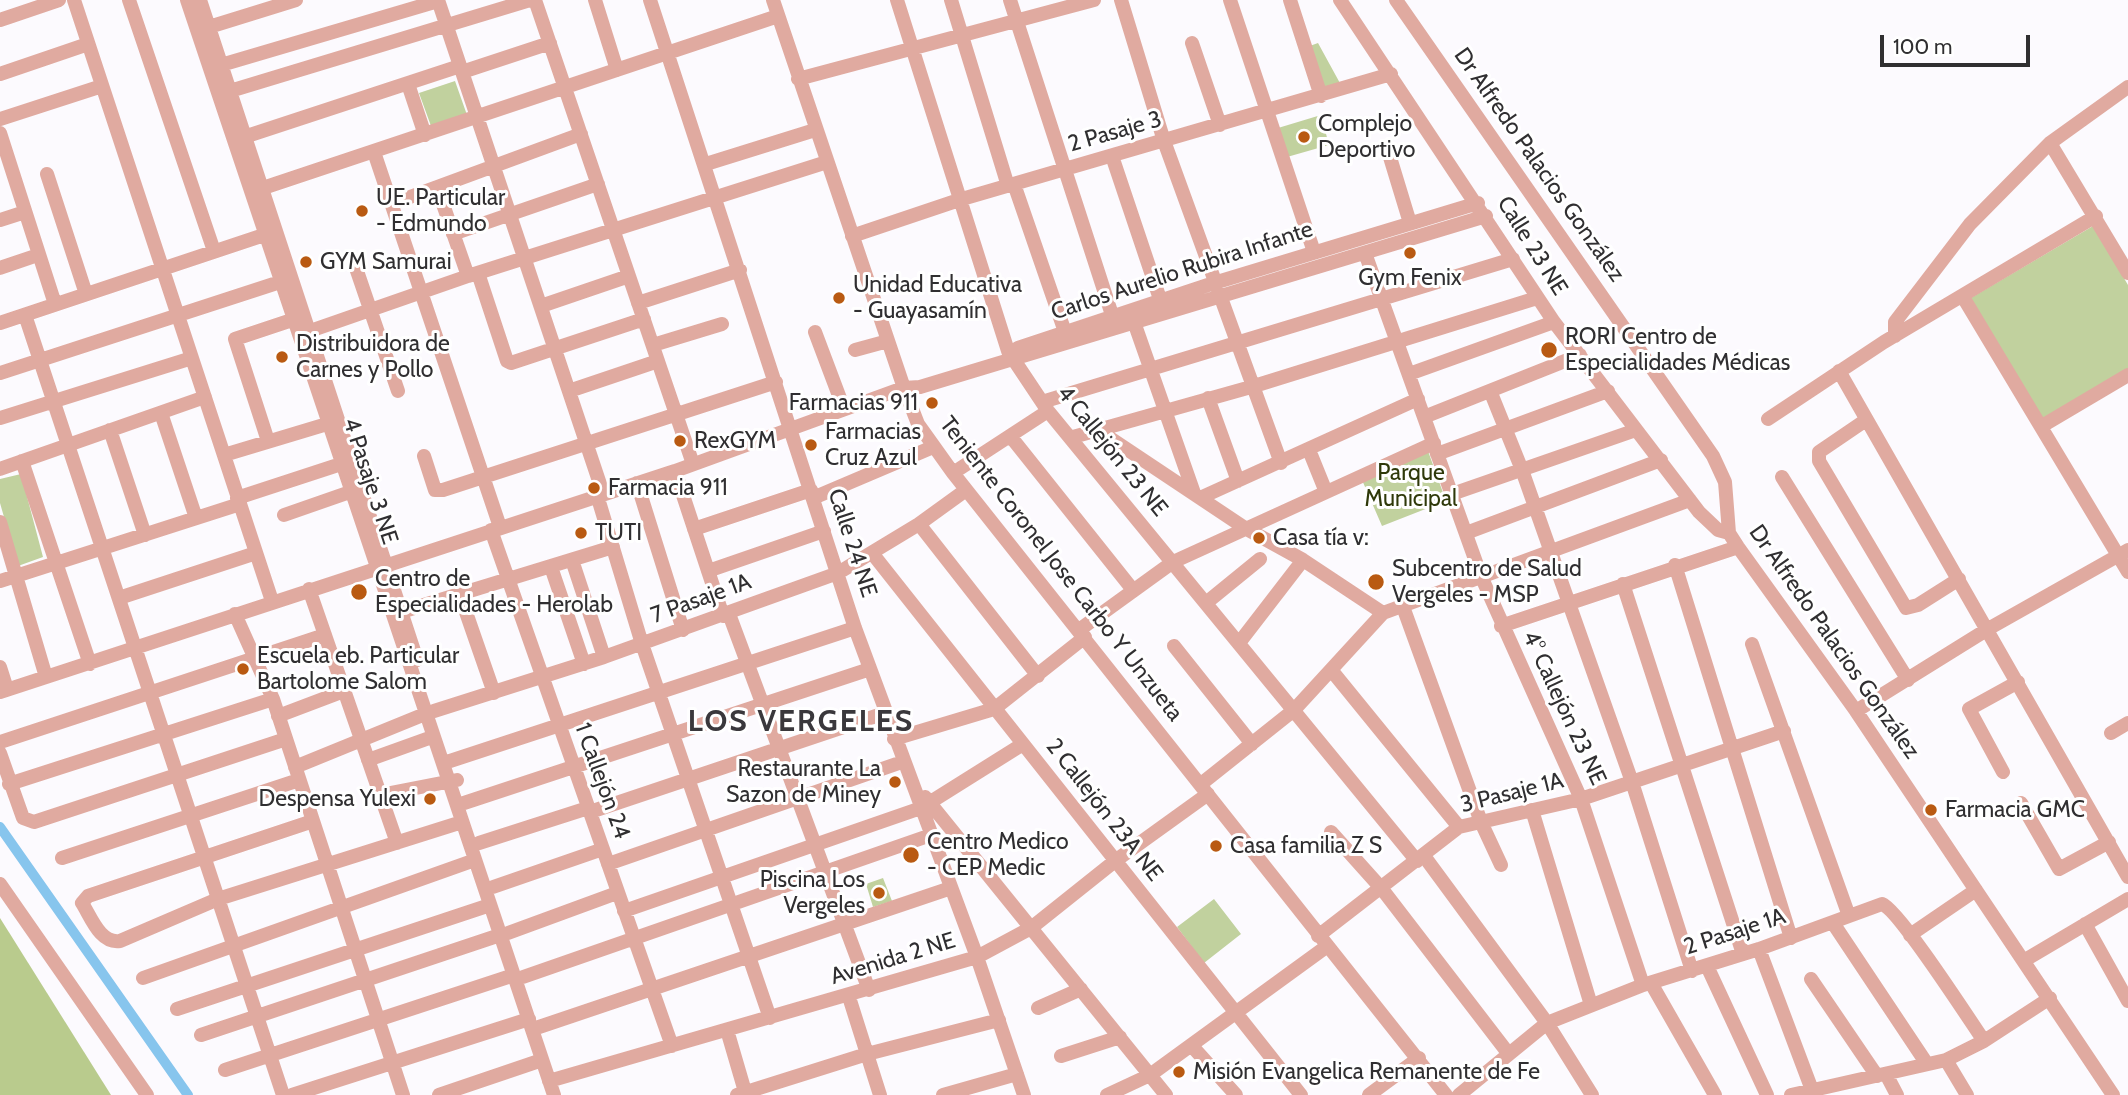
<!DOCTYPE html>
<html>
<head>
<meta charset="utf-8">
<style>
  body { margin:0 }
  #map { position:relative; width:2128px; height:1095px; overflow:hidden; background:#fcfafe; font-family:Cabin,sans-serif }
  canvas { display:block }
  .scale { position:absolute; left:1880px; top:35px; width:150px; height:32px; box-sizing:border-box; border:4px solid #302f31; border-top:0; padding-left:9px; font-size:21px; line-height:24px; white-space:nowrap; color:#302f31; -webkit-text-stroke:5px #fff; paint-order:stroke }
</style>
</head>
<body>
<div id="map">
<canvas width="2128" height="1095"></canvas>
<div class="scale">100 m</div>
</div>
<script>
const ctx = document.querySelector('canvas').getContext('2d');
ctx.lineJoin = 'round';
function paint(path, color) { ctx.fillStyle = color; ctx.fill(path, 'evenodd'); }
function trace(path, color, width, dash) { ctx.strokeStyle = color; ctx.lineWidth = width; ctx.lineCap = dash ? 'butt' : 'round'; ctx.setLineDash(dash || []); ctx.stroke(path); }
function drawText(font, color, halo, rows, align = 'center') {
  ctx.font = font + ' Cabin,sans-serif'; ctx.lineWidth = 6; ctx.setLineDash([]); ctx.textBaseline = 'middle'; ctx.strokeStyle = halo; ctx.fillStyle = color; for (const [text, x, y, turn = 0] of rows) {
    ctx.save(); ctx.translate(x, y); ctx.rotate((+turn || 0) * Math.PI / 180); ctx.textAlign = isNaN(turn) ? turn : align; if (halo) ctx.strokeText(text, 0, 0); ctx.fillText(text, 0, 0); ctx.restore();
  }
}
const green = new Path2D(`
  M1318,43L1341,85L1322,92L1307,47Z
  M455,81L467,115L431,126L419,93Z
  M1321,115L1329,145L1287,157L1278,128Z
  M2093,226L2128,285V371L2041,422L1969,299Z
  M1428,451L1446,501L1382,526L1362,480Z
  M21,474L43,557L18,566L0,503V479Z
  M883,878L892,901L873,907L866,884Z
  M1214,899L1241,934L1204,963L1177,927Z`);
const forest = new Path2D(`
  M0,918L111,1095H0Z`);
const canal = new Path2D(`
  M0,827L188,1095`);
const minor = new Path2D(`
  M74,0L272,601
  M129,0L214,251
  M187,0L554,1095
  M200,0L417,660
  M438,0L603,493
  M535,0L693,464
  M595,0L617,70
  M650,0L855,628L977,957L1024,1095
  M773,0L904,388L918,424L953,473L1446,1095
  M897,0L1008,351L1048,411L1417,861
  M951,0L1008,186
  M1010,0L1113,318
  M1121,0L1164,141L1281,463
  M1230,0L1314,252
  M1290,0L1321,96
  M1340,0L1554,322L1699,512L1718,530L1729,533
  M1396,0L1713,456L1725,482L1729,533L1738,547L1856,711L2113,1095
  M0,20L59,0
  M209,27L296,0
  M1192,43L1220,125
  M221,65L438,1
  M462,72L550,43
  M0,74L88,44
  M798,79L1094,0
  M408,84L425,135
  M230,91L530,0
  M0,119L102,86
  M0,133L55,304
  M244,137L460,66
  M2050,143L2128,273
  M374,152L500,527
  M1389,154L1410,223
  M1112,156L1161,302
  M706,164L815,130
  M47,174L86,294
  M1014,184L1065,332
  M437,187L468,276
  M260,189L778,16
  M391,204L581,134
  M0,220L25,212
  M453,234L598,184
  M852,236L962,199L1391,74
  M1365,253L1481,576L1581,799L1643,985
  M0,268L38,255
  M356,268L398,391
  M478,273L507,361L511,363L644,319
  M1963,297L2128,572
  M638,303L740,270
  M541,306L629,276
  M25,315L283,1095
  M1134,322L1194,493
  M0,323L264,235
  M307,332L468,276L827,162
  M815,332L844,409
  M1895,336V322L1970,224L2050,143L2128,87
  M653,345L722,324
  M1018,348L1214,283L1478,203
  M855,350L888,341
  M1839,371L2128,877
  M0,373L280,282
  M1409,374L1554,322
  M569,391L658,361
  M1491,393L1522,470L1632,782L1692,971
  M1208,398L1238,481
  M1042,402L1513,259
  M161,413L196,518
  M1424,417L1580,355
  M0,418L192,358
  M1768,419L1884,342L2096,216
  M1866,420L1819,452V461L1906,608L1918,605L1959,579
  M2042,426L2128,375
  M110,430L145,535
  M1098,430L1245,528L1303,560L1383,613
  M1011,437L1133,590
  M1073,437L1251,387L1537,298
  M268,441L235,339L292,320
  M1309,450L1326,492
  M1437,454L1608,391
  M224,455L327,424
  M424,456L435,490H443L776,382
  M22,461L90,664
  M0,469L205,397
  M675,471L723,616
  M953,473L1048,411
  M1782,477L1908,680
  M637,483L683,630
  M1452,494L1636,430
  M597,495L642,644L770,1018
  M1202,497L1418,399
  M237,498L341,464
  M813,498L933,447
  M284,515L350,492
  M0,522L46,677
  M919,524L1038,676
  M694,529L811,490
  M491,530L672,1046
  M1466,533L1661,460
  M872,553L1301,1095
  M572,560L604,657
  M1675,565L1791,938
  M551,567L584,664
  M708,571L824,531
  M0,581L240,504
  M1623,584L1743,954
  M309,589L397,843
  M460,595L494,693
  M119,598L256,553
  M1206,603L1260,559
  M1402,604L1481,822L1501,865
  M401,612L613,547
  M235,614L273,699L403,1095
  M729,614L869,990
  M1501,626L1738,547
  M1079,630L1173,562L1434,443
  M1239,643L1303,560
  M1752,644L1849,916
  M1174,646L1252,744
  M0,667L7,689
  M1332,671L1459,827
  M0,692L675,471L903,388L920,387L1486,216
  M434,711L604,657L838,573L919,524L966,490
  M1856,711L1988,629L2128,550
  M278,716L344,691
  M2111,733L2128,723
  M894,739L994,709L1085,637
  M0,742L325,635
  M0,753L23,818L34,822L286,739
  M368,760L432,737
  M450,761L855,628
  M295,767L425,714
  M2003,772L1969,709L2018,682
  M9,784L273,699
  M1201,784L1294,710L1383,613L1690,500
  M380,795L457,780
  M925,797L1166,1095
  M464,803L870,669
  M2021,803L2059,869L2109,842
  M1532,810L1591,1005
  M590,812L885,713
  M313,821L88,896L82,903C91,917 100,944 120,941L218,899L462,822
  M1331,832L1382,889L1508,1053
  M479,843L588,808
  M1424,856L1547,1023L1592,1095
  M62,858L299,780
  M608,864L902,762
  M0,884L147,1095
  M493,887L603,849
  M624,911L921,808L1023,744
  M1833,923L1927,1064
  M2085,924L2128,1001
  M508,933L617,893
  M1910,935L1976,890
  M1318,936L1459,827L1581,799L1784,731
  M1759,949L1812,1090
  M2025,960L2128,899
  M1707,966L1767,1095
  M523,977L931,835
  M143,978L475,860
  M1811,979L1877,1076
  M1651,983L1715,1095
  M849,997L880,1095
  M1038,1008L1081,989
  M177,1009L490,905
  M539,1027L951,888
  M727,1030L746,1095
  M201,1035L500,935
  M1191,1045L1236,1095
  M1061,1056L1120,1037
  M1946,1060L1967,1095
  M225,1070L514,975
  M1886,1074L1897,1095
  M549,1081L977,957L1031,928L1115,861L1208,794
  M292,1095L529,1019
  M439,1095L542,1060
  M737,1095L867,1054L999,1020
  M943,1095L1017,1074
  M1107,1095L1150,1075L1326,947
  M1369,1095L1419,1058
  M1459,1095L1547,1023L1643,985L1759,949L1882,904C1898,909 1969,1019 1984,1041
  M1791,1095L1946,1060L1984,1041L2050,998`);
const markers = [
  [1304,137,7,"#b95a12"],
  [362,211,7,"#b95a12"],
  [1410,253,7,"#b95a12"],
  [306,262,7,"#b95a12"],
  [839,298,7,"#b95a12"],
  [1549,350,9,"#b95a12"],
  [282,357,7,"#b95a12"],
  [932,403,7,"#b95a12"],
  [680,441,7,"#b95a12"],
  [811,445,7,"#b95a12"],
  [594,488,7,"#b95a12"],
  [581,533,7,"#b95a12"],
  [1259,538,7,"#b95a12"],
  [1376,582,9,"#b95a12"],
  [359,592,9,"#b95a12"],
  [243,669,7,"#b95a12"],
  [895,782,7,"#b95a12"],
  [430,799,7,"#b95a12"],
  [1931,810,7,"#b95a12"],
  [1216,846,7,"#b95a12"],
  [911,855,9,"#b95a12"],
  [879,893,7,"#b95a12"],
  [1179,1072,7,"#b95a12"]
];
const poiNames = [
  ["Complejo",1318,124],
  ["Deportivo",1318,150],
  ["UE. Particular",376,198],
  ["- Edmundo",376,224],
  ["GYM Samurai",320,262],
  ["Gym Fenix",1410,278,"center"],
  ["Unidad Educativa",853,285],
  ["- Guayasamín",853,311],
  ["RORI Centro de",1565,337],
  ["Especialidades Médicas",1565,363],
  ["Distribuidora de",296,344],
  ["Carnes y Pollo",296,370],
  ["Farmacias 911",918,403,"right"],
  ["Farmacias",825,432],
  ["Cruz Azul",825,458],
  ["RexGYM",694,441],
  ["Farmacia 911",608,488],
  ["TUTI",595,533],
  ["Casa tía v:",1273,538],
  ["Subcentro de Salud",1392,569],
  ["Vergeles - MSP",1392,595],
  ["Centro de",375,579],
  ["Especialidades - Herolab",375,605],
  ["Escuela eb. Particular",257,656],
  ["Bartolome Salom",257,682],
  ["Restaurante La",881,769,"right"],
  ["Sazon de Miney",881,795,"right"],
  ["Despensa Yulexi",416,799,"right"],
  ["Farmacia GMC",1945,810],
  ["Centro Medico",927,842],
  ["- CEP Medic",927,868],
  ["Casa familia Z S",1230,846],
  ["Piscina Los",865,880,"right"],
  ["Vergeles",865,906,"right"],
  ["Misión Evangelica Remanente de Fe",1193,1072]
];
const streetNames = [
  ["2 Pasaje 3",1115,132,-16],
  ["Dr Alfredo Palacios González",1539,165,55],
  ["Calle 23 NE",1532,246,58],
  ["Carlos Aurelio Rubira Infante",1182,271,-18],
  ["4 Callejón 23 NE",1112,451,51],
  ["4 Pasaje 3 NE",370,481,72],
  ["Calle 24 NE",852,543,72],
  ["Teniente Coronel Jose Carbo Y Unzueta",1061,569,52],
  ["7 Pasaje 1A",701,599,-20],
  ["Dr Alfredo Palacios González",1834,642,55],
  ["4° Callejón 23 NE",1564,708,65],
  ["1 Callejón 24",602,781,70],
  ["3 Pasaje 1A",1512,793,-14],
  ["2 Callejón 23A NE",1104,810,52],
  ["2 Pasaje 1A",1735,932,-18],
  ["Avenida 2 NE",893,959,-17]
];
const parkNames = [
  ["Parque",1411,473],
  ["Municipal",1411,499]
];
const districtNames = [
  ["LOS VERGELES",801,722]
];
paint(green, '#c1d19e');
paint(forest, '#b9cb8d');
trace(canal, '#87c5ed', 10);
trace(minor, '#e0aaa0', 14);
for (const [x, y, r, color] of markers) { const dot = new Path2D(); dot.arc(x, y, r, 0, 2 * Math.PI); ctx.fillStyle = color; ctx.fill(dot); trace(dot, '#fff', 2.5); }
drawText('23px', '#302f31', '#fff', poiNames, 'left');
drawText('23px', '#302f31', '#fff', streetNames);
drawText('23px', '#2f390a', '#fff', parkNames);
ctx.letterSpacing = '2px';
drawText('bold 30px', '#3a383c', '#fff', districtNames);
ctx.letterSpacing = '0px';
</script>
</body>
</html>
